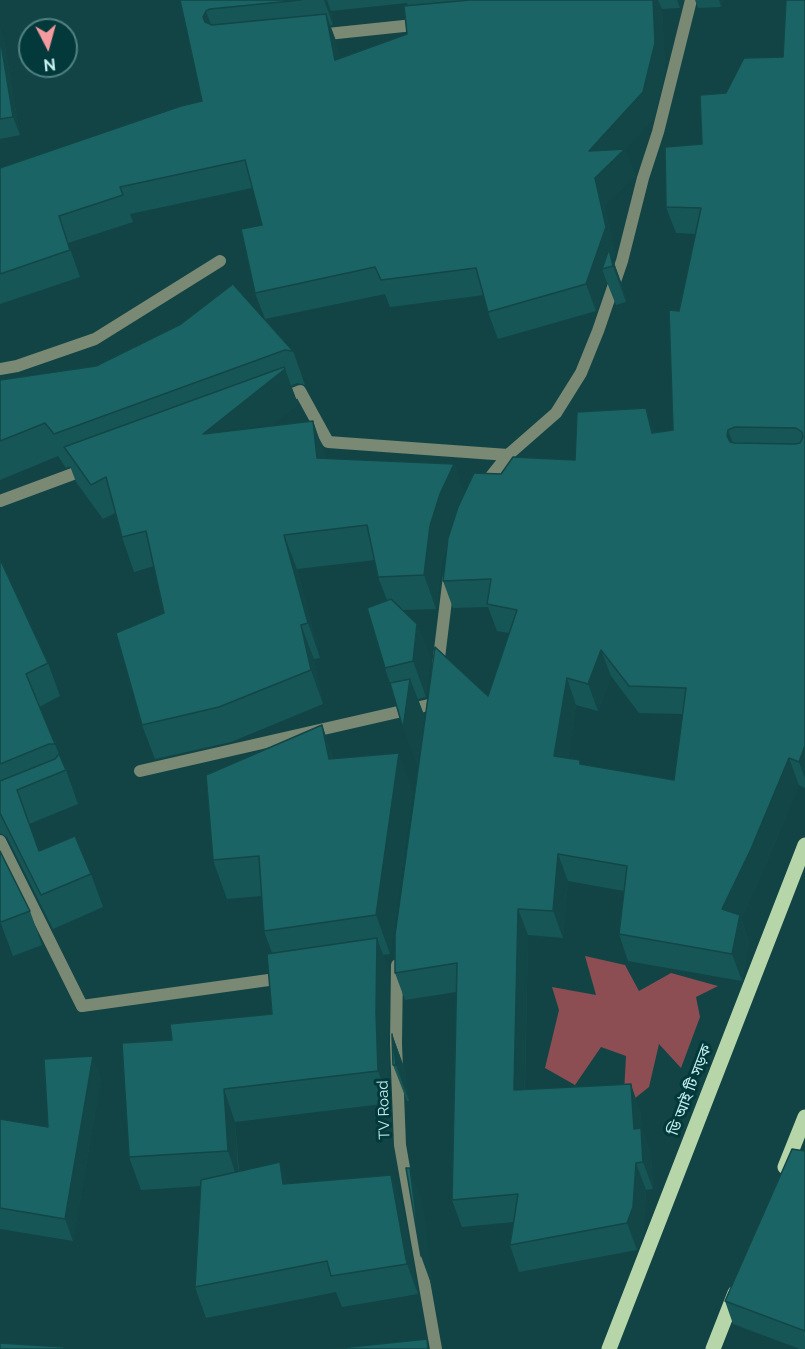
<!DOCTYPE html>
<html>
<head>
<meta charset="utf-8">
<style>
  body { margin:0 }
  #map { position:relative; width:805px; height:1349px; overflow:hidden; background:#124445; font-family:Raleway,sans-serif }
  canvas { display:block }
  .north { position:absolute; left:18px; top:18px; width:60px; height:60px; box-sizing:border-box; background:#03393a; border:2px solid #518282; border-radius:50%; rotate:174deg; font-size:16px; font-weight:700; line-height:24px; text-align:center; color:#c5efef }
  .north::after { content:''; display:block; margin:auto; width:21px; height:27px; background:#f49b9f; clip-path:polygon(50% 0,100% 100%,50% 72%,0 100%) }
</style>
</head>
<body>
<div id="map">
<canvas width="805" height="1349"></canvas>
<div class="north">N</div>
</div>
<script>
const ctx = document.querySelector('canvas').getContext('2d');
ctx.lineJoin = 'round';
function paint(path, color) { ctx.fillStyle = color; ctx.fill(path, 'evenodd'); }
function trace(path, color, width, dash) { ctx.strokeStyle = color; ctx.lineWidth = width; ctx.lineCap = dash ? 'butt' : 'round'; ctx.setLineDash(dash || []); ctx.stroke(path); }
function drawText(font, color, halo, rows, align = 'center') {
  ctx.font = font + ' Raleway,"Noto Sans Bengali",sans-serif'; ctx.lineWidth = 6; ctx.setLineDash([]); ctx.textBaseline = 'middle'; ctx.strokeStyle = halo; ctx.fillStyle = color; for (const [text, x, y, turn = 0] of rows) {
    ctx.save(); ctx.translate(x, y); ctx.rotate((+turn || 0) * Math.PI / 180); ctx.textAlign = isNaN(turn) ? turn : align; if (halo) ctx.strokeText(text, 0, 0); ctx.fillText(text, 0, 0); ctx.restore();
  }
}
const forest = new Path2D(`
  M585,956L625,965L639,991L671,973L718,986L696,997L700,1017L681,1068L659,1044L649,1087L629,1103L624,1093L626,1056L601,1047L575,1085L545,1068L559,1010L552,987L596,995Z`);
const minor = new Path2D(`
  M318,35L423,24
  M0,369L17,366L95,339L220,261
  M280,399L300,391L328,442L508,455
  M484,485L508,455L556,413L581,373L598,331L622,261L643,178L658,132L691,0
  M0,501L89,468
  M438,666L449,576
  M140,771L433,704
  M0,841L82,1006L283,978
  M397,965L396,1044L400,1145L436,1349`);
const primary = new Path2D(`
  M785,1167L805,1117
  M609,1349L805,845
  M713,1349L735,1293`);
const wall = new Path2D(`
  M180,0H683L680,8L662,9L665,69L653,119L625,149L635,176L604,205L615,254L613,260L622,285L626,302L616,305L606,280L596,311L498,339L488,312L484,295L390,307L385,294L265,319L293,351L305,385L297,383L291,386L298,404L269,427L313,421L326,459L454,464L464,494L501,474L575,460L655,432L673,430L679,311L696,234L676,233L666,207L702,144L726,93L783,57L805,0V788L799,785L761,876L741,918L749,942L742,981L628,961L619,934L624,891L568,881L563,938L528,935L525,1089L640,1111L642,1130L651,1155L653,1189L646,1190L643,1234L637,1250L519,1272L510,1245L513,1222L462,1227L452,1200L456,992L405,1000L395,973L509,633L497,631L488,607L453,608L443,581L448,543L442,561L436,609L403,610L417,624L430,659L426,697L418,699L424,715L417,764L385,668L387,600L378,577L375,560L297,569L320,658L314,659L323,704L231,742L155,759L142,725L164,613L154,566L134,572L122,537L115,513L103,519L76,482L70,466L66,468L58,456L0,480V380L96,366L265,319L255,293L262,225L252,188L130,214L133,222L68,243L80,277L0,304V168L202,101ZM407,3L408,6L407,34L339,58L336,41L330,25H333L331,11ZM611,676L639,713L683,714L674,780L581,764L568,758L576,705L598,711Z
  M695,0H723L721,7L698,8Z
  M0,29L4,41L20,135L0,139Z
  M0,559L48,663L60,696L39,707L66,770L78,804L29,824L39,851L91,874L103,907L53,929L7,837L0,833Z
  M334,759L413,791L390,954L383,955L389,971L388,1044L390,1103L235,1122L239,1171L288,1184L391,1175L402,1206L418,1294L342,1307L336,1292L206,1318L195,1287L201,1186L141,1190L129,1157L172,1040L272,1014V953L264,931L262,896L227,899L213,860Z
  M0,851L30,911L42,945L13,956L0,921Z
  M392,1034L405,1070L409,1101H407L393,1065Z
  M101,1078L73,1241L0,1229V1119L48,1127Z
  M805,1151V1349H800L733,1324L725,1301Z`);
const shadedWall = new Path2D(`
  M324,0H327L331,11L333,25Z
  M653,0H658L662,9L665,69L653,119L625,149L635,176L604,205L615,254L613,260L622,285L626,302L613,266L602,269L606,280L596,311L586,284L589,151Z
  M677,0H683L680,8Z
  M719,0H723L721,7Z
  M206,11L216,38L213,44L203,17Z
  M326,14L336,41L344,87L335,60Z
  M0,29L4,41L20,135L13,117L0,37Z
  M285,369L298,404L216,469L203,434Z
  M646,408L656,435L652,433Z
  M313,421L325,456L330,493L317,458Z
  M728,430L738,457L727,436Z
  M454,464L466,499L452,528L442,561L436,609L424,575L430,526L440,494Z
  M284,535L297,569L320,658L308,623Z
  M417,624L430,659L426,697L413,661Z
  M301,625L314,659L323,704L311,670Z
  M601,650L611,676L598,711L588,684Z
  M567,678L576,705L564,783L554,756Z
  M410,679L424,715L417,764L403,728Z
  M322,725L336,764L329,759Z
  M805,746V779L799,762Z
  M399,753L413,791L390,954L376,915Z
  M789,758L799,785L761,876L741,918L749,942L742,981L732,954L722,909Z
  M558,854L568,881L563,938L553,911Z
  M518,909L528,935L524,1117L514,1090Z
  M377,938L389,971L388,1044L390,1103L378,1071L376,1012Z
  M392,1034L405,1070L409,1101L396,1065Z
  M93,1056L101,1078L73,1241L65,1219Z
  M631,1084L640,1111L642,1130L651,1155L653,1189L643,1162L634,1129Z
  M224,1089L235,1122L239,1184L228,1151Z
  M280,1162L291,1192L283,1184Z
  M636,1163L646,1190L643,1234L637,1250L627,1223Z
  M410,1168L423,1204L434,1292L421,1256Z
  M391,1175L402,1206L418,1294L407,1264Z`);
const building = new Path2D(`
  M180,0H301L210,9L206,11L203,17L205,22L212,25L326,14L335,60L407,34L404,6L470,0H653L655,43L643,92L589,151L625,149L595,178L606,227L586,284L488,312L476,268L381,280L375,267L255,293L241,229L262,225L245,160L120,187L123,195L59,216L70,250L0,274V168L181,106L202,101Z
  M786,0H805V746L799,762L789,758L751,849L722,909L740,915L732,954L619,934L627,866L558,854L553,911L518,909L514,1090L631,1084L634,1129L641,1128L643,1162L636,1163L633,1207L627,1223L510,1245L518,1194L452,1200L457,963L395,973V935L435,647L488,696L517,610L487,604L491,579L443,581L448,538L458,507L474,473L501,474L513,457L575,460L577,412L646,408L652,433L673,430L669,310L679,311L701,208L666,207L665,147L702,144L700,95L726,93L744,58L783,57ZM735,427L796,428L802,432L803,437L800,443L795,444L735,443L730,442L727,436L728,430ZM601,650L629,686L686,688L674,780L580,764V760L554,756L567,678L588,684Z
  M0,37L13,117L0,119Z
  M609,249L613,266L602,269Z
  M233,284L293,351L285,350L54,434L45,423L0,441V380L96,366L181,324Z
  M284,367L285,369L203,434L313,421L317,458L454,464L440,494L430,526L424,575L378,577L367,525L284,535L308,623L301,625L311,670L219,707L142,725L116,633L164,613L146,531L122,537L106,477L91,485L64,447Z
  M0,559L48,663L26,674L55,744H49L0,764Z
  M391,599L417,624L413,661L385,668L367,608Z
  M410,679L403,728L390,683Z
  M322,725L329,759L399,753L376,915L264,931L259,856L213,860L206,775Z
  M59,754L66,770L17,790L39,851L75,836L91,874L41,895L0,813V781L55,759Z
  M0,851L30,911L1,922L0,920Z
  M377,938L376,1012L378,1071L224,1089L228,1151L129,1157L122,1043L172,1040L170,1024L272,1014L267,954Z
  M392,1034L396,1065H393Z
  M93,1056L65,1219L0,1208V1119L48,1127L44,1059Z
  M792,1149L805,1151V1331L725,1301Z
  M280,1162L283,1184L391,1175L407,1264L331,1276L327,1261L195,1287L201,1180Z
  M406,1168H410L421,1256Z
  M427,1339L428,1349H331Z
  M0,1343L64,1347V1349H0Z`);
const streetNames = [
  ["ডি আই টি সড়ক",690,1090,-69],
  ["TV Road",384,1110,-92]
];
paint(forest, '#8c4e52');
trace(minor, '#7a8973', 12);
trace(primary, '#b6d6a9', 15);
paint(wall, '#175657');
paint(shadedWall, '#134647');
paint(building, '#1b6465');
trace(building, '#134647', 1.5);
drawText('15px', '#c5efef', '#03393a', streetNames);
</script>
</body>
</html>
